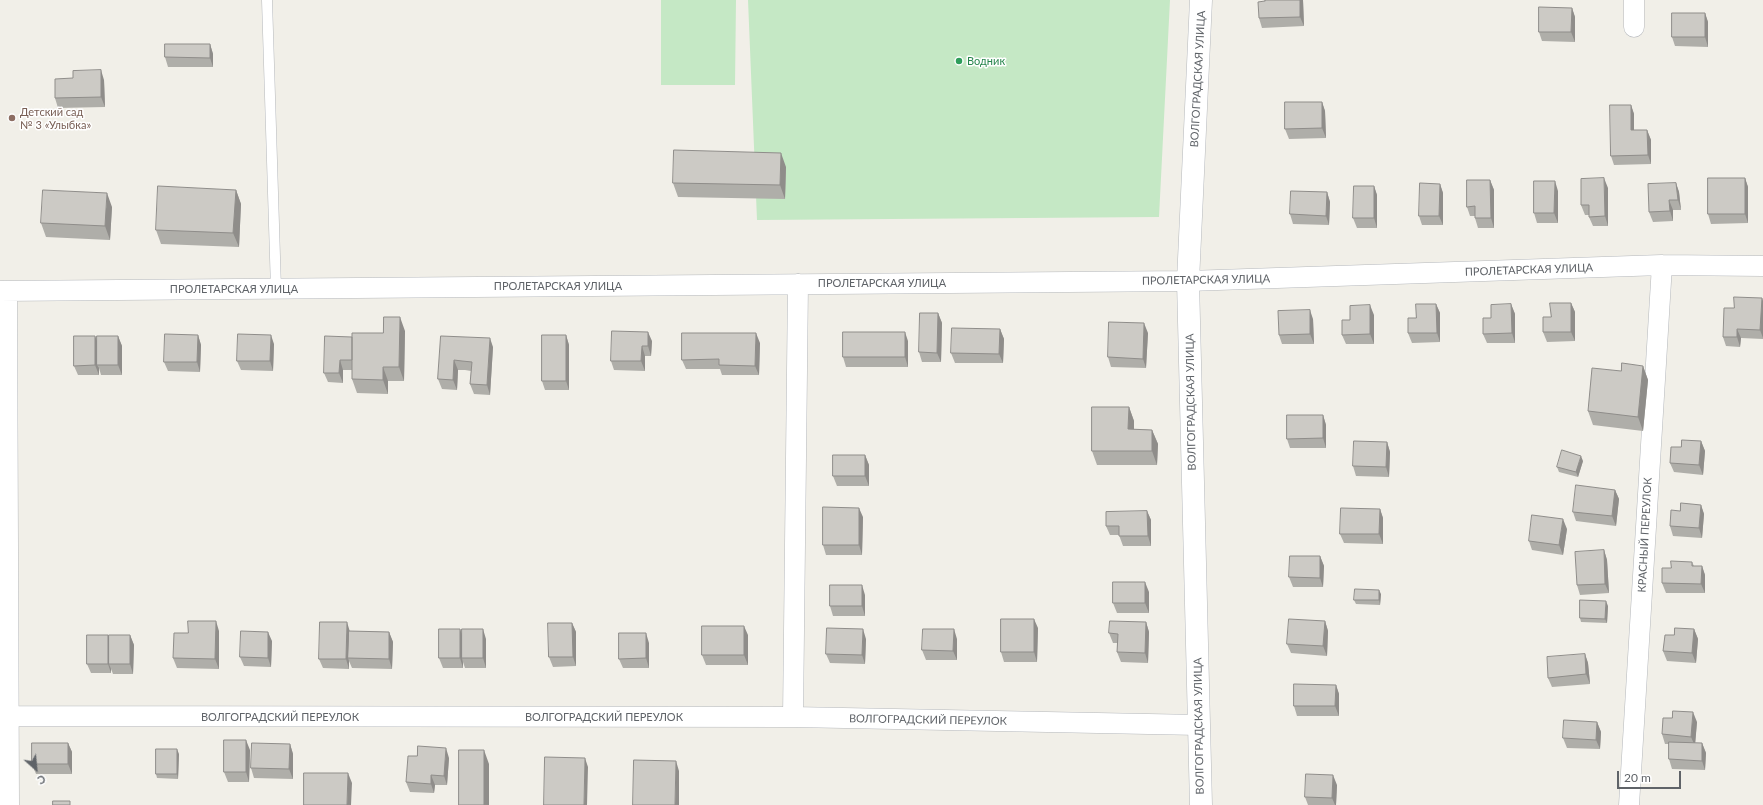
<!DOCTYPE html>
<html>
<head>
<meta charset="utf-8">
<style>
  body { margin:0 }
  #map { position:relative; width:1763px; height:805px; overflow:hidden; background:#f1efe8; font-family:Lato,sans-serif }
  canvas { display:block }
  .north { position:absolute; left:16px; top:749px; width:40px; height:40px; -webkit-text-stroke:3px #fff; paint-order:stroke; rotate:153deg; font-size:11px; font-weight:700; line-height:16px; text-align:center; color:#5f6368 }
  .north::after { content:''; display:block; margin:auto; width:14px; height:18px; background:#5f6368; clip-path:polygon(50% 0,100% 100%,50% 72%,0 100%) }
  .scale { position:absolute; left:1617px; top:771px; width:64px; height:18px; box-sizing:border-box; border:2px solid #5f6368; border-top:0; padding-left:5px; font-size:12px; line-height:14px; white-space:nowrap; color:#5f6368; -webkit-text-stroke:3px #fff; paint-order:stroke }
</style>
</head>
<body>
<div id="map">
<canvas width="1763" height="805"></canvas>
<div class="north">С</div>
<div class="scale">20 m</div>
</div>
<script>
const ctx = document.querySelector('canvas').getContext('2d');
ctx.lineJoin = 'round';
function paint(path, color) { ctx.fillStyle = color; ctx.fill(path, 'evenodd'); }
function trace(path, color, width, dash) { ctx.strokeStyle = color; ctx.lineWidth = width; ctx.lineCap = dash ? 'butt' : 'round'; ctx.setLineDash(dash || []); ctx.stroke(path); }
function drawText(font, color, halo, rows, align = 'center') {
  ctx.font = font + ' Lato,sans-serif'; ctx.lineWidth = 3; ctx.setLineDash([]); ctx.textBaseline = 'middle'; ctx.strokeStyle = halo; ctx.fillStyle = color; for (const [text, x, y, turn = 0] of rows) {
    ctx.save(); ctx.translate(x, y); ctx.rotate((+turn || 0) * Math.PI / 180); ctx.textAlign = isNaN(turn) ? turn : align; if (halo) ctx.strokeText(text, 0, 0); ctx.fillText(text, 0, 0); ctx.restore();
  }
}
const green = new Path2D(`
  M661,0H736L735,85H661Z
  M748,0H1170L1159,217L757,220Z`);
const service = new Path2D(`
  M267,0L276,289`);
const minor = new Path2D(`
  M1634,27V0
  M0,291L1188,281L1662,265L1763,266
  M7,291L9,805
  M8,716L793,717L1199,725
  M793,717L798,284
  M1629,805L1662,265`);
const tertiary = new Path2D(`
  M1201,805L1188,281L1201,0`);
const wall = new Path2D(`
  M1265,0H1303L1304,26L1262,28L1259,18Z
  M1572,8L1575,17V42L1542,41L1539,32Z
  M1705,13L1708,22V47L1675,46L1672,37Z
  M210,44L213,54V67H168L165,57Z
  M73,78L104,80L105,107L58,108L55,98Z
  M1322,102L1325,111L1326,138L1289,139L1285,129Z
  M1631,105L1634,114V130H1647L1651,140V164L1614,165L1611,156Z
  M786,167L785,199L678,197L673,183Z
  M1745,178L1748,187V223L1711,224L1708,214Z
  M1490,180L1494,190V228H1478L1475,218V216H1470L1467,207Z
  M1676,183L1679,192L1681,210H1673V221L1653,222L1649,212Z
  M1440,184L1443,193V225H1422L1419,216Z
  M1374,186L1377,195V228H1357L1353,218Z
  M1608,188V226H1593L1589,217V215H1585L1581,205Z
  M236,190L241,204L239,247L161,244L156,230Z
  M1558,191V223H1537L1534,213Z
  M1327,192L1330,202L1329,225L1293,224L1290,214Z
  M112,207L110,240L46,237L41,223Z
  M1762,298L1763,301V339L1741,338L1740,347L1726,346L1723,337L1734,308Z
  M1571,303L1575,312V341L1547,342L1543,332L1551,317Z
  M1436,304L1440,313V342L1412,343L1408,333Z
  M1511,304L1515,314V343H1487L1483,334L1491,318Z
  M938,313L942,323L941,362H922L919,352Z
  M1374,315V344H1346L1342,335L1350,320Z
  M1313,319L1314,344H1282L1279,335Z
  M1000,329L1004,339L1003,363H955L951,353Z
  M405,331L404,381H388V394L357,393L352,379V370H343V383L328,382L324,373L352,337L383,333Z
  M1148,333L1146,368L1111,367L1108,357Z
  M198,335L201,345L200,372L168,371L164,362Z
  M566,335L569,345V390H545L542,381Z
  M95,336L97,343L118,336L122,346V375H101L99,368V375H78L74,366Z
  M441,336L493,347L490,395L474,394L470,384L471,371L465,370H458L457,390L442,389L438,379Z
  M652,341L651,356H645V371L614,370L611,361Z
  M908,341V367H846L843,357Z
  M760,343L759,375H722L720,369H686L682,360Z
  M274,344L273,371L241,370L237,361Z
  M1643,366L1648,380L1643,431L1593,425L1588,411L1621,371Z
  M1129,407L1134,421V429L1152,430L1158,444L1157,465H1097L1092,451Z
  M1323,415L1326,425V448H1290L1287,439Z
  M1701,441L1705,451L1703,475L1674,472L1670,463L1681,447Z
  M1387,442L1390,452L1389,477L1356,476L1353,466Z
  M865,455L869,465V486H837L833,476Z
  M1583,461L1578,477L1559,472L1557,467Z
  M1615,490L1619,499L1616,526L1576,521L1573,512Z
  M1701,505L1704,514L1702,538L1673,536L1670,526L1680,511Z
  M1380,509L1383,518V544L1344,543L1340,534Z
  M1147,511L1151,520V546H1123L1119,535H1110L1106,526Z
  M863,517L862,555H826L823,545Z
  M1567,529L1563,555L1532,550L1529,541Z
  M1604,550L1607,560L1609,593L1580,595L1577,585Z
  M1320,556L1324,566L1323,587H1293L1289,577Z
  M1692,562L1694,566H1702L1705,575V593H1666L1662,583L1671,568Z
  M1149,592V613H1117L1113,603Z
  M1381,594L1380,605L1356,604L1354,600Z
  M865,595V616H833L830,606Z
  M1608,606L1607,623L1581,622L1580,618Z
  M1325,621L1328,631L1327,656L1291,653L1287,644Z
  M1146,622L1149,632L1148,663L1121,662L1117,652V643H1113L1109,633Z
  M572,623L576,632V666L553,667L549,657Z
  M1038,628L1037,662H1004L1001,652Z
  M460,629L462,634L486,639V668H465L463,662V668H443L439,658Z
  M1694,629L1698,639L1696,663L1667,661L1663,651L1674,635Z
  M219,631V669L177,668L173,658L188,633Z
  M350,631L389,632L393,642L392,669L352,668L349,661V669L323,668L319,659Z
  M130,635L134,645L133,674H113L111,669V673H91L87,664L109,638Z
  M748,635V665H706L702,655Z
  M866,639L865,664L830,663L826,654Z
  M957,639V660H926L922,650Z
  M272,641L271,667L244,666L240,657Z
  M649,643V668H623L619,659Z
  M1585,654L1588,663L1590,684L1552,687L1548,678Z
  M1336,685L1339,694V716H1297L1294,706Z
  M1597,722L1601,732L1600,749L1567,748L1563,738Z
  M1697,722L1695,743H1702L1706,753L1705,770L1672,769L1669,759V744H1665L1662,734Z
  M68,743L72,752V774H36L32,764Z
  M290,744L293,754V779L254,778L251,768Z
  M250,750L249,782H228L224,772Z
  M179,754L178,779L157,778L156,774Z
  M449,758L447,785H435L434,793L410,792L406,782Z
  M1337,785L1336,805H1308L1305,797Z`);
const shadedWall = new Path2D(`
  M1300,0H1303L1304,26L1300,17Z
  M1572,8L1575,17V42L1571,32Z
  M1705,13L1708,22V47L1705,37Z
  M210,44L213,54V67L210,58Z
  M101,70L104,80L105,107L101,97Z
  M1322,102L1325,111L1326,138L1322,128Z
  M1631,105L1634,114V140L1631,130Z
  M1647,130L1651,140V164L1648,155Z
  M781,153L786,167L785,199L780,185Z
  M1604,178L1608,188V226L1605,216Z
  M1745,178L1748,187V223L1745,214Z
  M1490,180L1494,190V228L1491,218Z
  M1555,181L1558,191V223L1554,213Z
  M1676,183L1679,192L1681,210L1678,200Z
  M1440,184L1443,193V225L1439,216Z
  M1374,186L1377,195V228L1374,218Z
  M236,190L241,204L239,247L233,233Z
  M1327,192L1330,202L1329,225L1326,216Z
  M107,193L112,207L110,240L105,226Z
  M1669,200L1673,210V221L1670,211Z
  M1762,298L1763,301V338L1760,330Z
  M1571,303L1575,312V341L1571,332Z
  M1436,304L1440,313V342L1437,333Z
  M1511,304L1515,314V343L1512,333Z
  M1370,305L1374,315V344L1370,334Z
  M1310,310L1313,319L1314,344L1310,334Z
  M938,313L942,323L941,362L937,353Z
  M400,317L405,331L404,381L399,367Z
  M1144,323L1148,333L1146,368L1143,359Z
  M1000,329L1004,339L1003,363L999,354Z
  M1737,329L1741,338L1740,347L1737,337Z
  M648,332L652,341L651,356L648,346Z
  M905,332L908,341V367L905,357Z
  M756,333L760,343L759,375L755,366Z
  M198,335L201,345L200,372L197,362Z
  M271,335L274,344L273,371L270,361Z
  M566,335L569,345V390L566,381Z
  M95,336L99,346L97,365L99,368V375L95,365Z
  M118,336L122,346V375L118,365Z
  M490,338L493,347L490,395L487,385Z
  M642,346L645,356V371L641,361Z
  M340,360L343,370V383L339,373Z
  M454,360L458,370L457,390L453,380Z
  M1643,366L1648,380L1643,431L1638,417Z
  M383,367L388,381V394L383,380Z
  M1129,407L1134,421V443L1128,429Z
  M1323,415L1326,425V448L1323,438Z
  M1152,430L1158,444L1157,465L1152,451Z
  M1701,441L1705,451L1703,475L1699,465Z
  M1387,442L1390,452L1389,477L1386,467Z
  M865,455L869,465V486L865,476Z
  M1581,456L1583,461L1578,477L1576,472Z
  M1615,490L1619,499L1616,526L1612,516Z
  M1701,505L1704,514L1702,538L1699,528Z
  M859,508L863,517L862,555L859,545Z
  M1380,509L1383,518V544L1379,534Z
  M1147,511L1151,520V546L1148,536Z
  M1563,519L1567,529L1563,555L1559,545Z
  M1604,550L1607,560L1609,593L1605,584Z
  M1320,556L1324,566L1323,587L1320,578Z
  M1702,566L1705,575V593L1701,584Z
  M1145,582L1149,592V613L1145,603Z
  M862,585L865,595V616L862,606Z
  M1379,590L1381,594L1380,605L1379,600Z
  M1606,601L1608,606L1607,623L1605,619Z
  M1034,619L1038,628L1037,662L1034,652Z
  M216,621L219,631V669L215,659Z
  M1325,621L1328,631L1327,656L1323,646Z
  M347,622L350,632L348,658L349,661V669L346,659Z
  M1146,622L1149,632L1148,663L1145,653Z
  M572,623L576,632V666L573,657Z
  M744,626L748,635V665L744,655Z
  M460,629L463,639L462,658L463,663V668L460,658Z
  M483,629L486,639V668L483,658Z
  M863,629L866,639L865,664L862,655Z
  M954,629L957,639V660L953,651Z
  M1694,629L1698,639L1696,663L1692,653Z
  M268,632L272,641L271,667L268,658Z
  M389,632L393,642L392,669L389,659Z
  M646,633L649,643V668L646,658Z
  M108,635L111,644L109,664L111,669V673L108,664Z
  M130,635L134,645L133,674L130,664Z
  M1585,654L1588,663L1590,684L1586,674Z
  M1336,685L1339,694V716L1335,706Z
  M1693,712L1697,722L1695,746L1691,737Z
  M1597,722L1601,732L1600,749L1596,740Z
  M246,740L250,750L249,782L246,772Z
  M68,743L72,752V774L68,764Z
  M1702,743L1706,753L1705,770L1702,761Z
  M290,744L293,754V779L289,769Z
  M446,748L449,758L447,785L444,776Z
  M177,749L179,754L178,779L177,774Z
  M484,750L489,764V805H484Z
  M585,758L588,767L587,805H584Z
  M676,761L679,771V805H675Z
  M348,773L352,783L351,805H347Z
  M431,775L435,785L434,793L431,784Z
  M1333,775L1337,785L1336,805H1335L1332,798Z`);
const building = new Path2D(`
  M1265,0H1300V17L1259,18L1258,2L1265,1Z
  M1539,7L1572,8L1571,32H1539Z
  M1672,13H1705V37H1672Z
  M165,44H210V58L165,57Z
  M101,70V97L55,98V79L73,78V71Z
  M1285,102H1322V128L1285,129Z
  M1610,105H1631V130H1647L1648,155L1611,156Z
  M674,150L781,153L780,185L673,183Z
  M1604,178L1605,216L1589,217V205H1581V179Z
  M1708,178H1745V214H1708Z
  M1467,180H1490L1491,218H1475V206L1467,207Z
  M1534,181H1555L1554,213H1534Z
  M1420,183L1440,184L1439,216H1419Z
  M1676,183L1678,200H1669L1670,211L1649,212L1648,184Z
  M158,186L236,190L233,233L156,230Z
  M1354,186H1374V218H1353Z
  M43,190L107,193L105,226L41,223Z
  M1291,191L1327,192L1326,216L1290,214Z
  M1734,297L1762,298L1760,330L1737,329V337H1723L1724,308H1734Z
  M1550,303H1571V332H1543V317H1551Z
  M1416,304H1436L1437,333H1408V318H1416Z
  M1511,304L1512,333L1483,334V318H1491V305Z
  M1370,305V334L1342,335V320H1350V306Z
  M1310,310V334L1279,335L1278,311Z
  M920,313H938L937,353L919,352Z
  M384,317H400L399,367H383V380L352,379V333H383Z
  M1109,322L1144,323L1143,359L1108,357Z
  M952,328L1000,329L999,354L951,353Z
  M612,331L648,332V346H642L641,361H611Z
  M843,332H905V357H843Z
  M682,333H756L755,366L719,365V359L682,360Z
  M165,334L198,335L197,362H164Z
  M238,334L271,335L270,361H237Z
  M542,335H566V381H542Z
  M74,336H95V365L74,366Z
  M97,336H118V365H97Z
  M325,336L352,337V360H340L339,373H324Z
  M441,336L490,338L487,385L470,384L472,362L462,361L454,360L453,380L438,379Z
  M1622,363L1643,366L1638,417L1588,411L1592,368L1621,371Z
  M1092,407H1129L1128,429L1152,430V451H1092Z
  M1287,415H1323V438L1287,439Z
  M1682,440L1701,441L1699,465L1670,463L1671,447H1681Z
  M1354,441L1387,442L1386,467L1353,466Z
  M1562,450L1581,456L1576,472L1557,467Z
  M833,455H865V476H833Z
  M1576,485L1615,490L1612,516L1573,512Z
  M1681,503L1701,505L1699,528L1670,526L1671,510L1680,511Z
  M823,507L859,508V545H823Z
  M1341,508L1380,509L1379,534H1340Z
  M1147,511L1148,536H1119V526H1106V512Z
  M1532,515L1563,519L1559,545L1529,541Z
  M1604,550L1605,584L1577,585L1575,552Z
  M1290,556H1320V578L1289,577Z
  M1671,561L1692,562V566H1702L1701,584L1662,583V568H1671Z
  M1113,582H1145V603H1113Z
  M830,585H862V606H830Z
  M1355,589L1379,590V600H1354Z
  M1580,600L1606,601L1605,619L1580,618Z
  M1001,619H1034V652H1001Z
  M1289,619L1325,621L1323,646L1287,644Z
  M188,621H216L215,659L173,658L174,633H188Z
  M1110,621L1146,622L1145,653L1117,652L1118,634L1109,633Z
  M320,622H347L346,659H319Z
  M548,623H572L573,657H549Z
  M702,626H744V655H702Z
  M827,628L863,629L862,655L826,654Z
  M1675,628L1694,629L1692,653L1663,651L1665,635H1674Z
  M439,629H460V658H439Z
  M462,629H483V658H462Z
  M923,629H954L953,651L922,650Z
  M241,631L268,632V658L240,657Z
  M349,631L389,632V659L348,658Z
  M619,633H646V658L619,659Z
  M87,635H108V664H87Z
  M109,635H130V664H109Z
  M1585,654L1586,674L1548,678L1547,657Z
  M1294,684L1336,685L1335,706H1294Z
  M1673,711L1693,712L1691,737L1662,734L1663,718H1672Z
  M1564,720L1597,722L1596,740L1563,738Z
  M224,740H246V772H224Z
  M1669,742L1702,743V761L1669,759Z
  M32,743H68V764H32Z
  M252,743L290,744L289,769L251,768Z
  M418,746L446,748L444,776L431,775V784L406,782L408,756H417Z
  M156,749H177V774H156Z
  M459,750H484V805H459Z
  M545,757L585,758L584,805H544Z
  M634,760L676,761L675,805H633Z
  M304,773H348L347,805H304Z
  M1306,774L1333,775L1332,798L1305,797Z
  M53,801H70V805H53Z`);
const markers = [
  [959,61,4,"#2e9e5b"],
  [12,118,4,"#8d6e63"]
];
const leisureNames = [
  ["Водник",967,61]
];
const streetNames = [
  ["ВОЛГОГРАДСКАЯ УЛИЦА",1198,79,-87],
  ["ПРОЛЕТАРСКАЯ УЛИЦА",1529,270,-2],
  ["ПРОЛЕТАРСКАЯ УЛИЦА",1206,280,-1],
  ["ПРОЛЕТАРСКАЯ УЛИЦА",882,283],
  ["ПРОЛЕТАРСКАЯ УЛИЦА",558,286],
  ["ПРОЛЕТАРСКАЯ УЛИЦА",234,289],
  ["ВОЛГОГРАДСКАЯ УЛИЦА",1191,402,-91],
  ["КРАСНЫЙ ПЕРЕУЛОК",1645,535,-87],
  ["ВОЛГОГРАДСКИЙ ПЕРЕУЛОК",280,717],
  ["ВОЛГОГРАДСКИЙ ПЕРЕУЛОК",604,717],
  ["ВОЛГОГРАДСКИЙ ПЕРЕУЛОК",928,720,1],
  ["ВОЛГОГРАДСКАЯ УЛИЦА",1199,726,-91]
];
const educationNames = [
  ["Детский сад",20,112],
  ["№ 3 «Улыбка»",20,125]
];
paint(green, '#c5e8c5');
trace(service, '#b5b8bc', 11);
trace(minor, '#b5b8bc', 21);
trace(tertiary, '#b5b8bc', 23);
trace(service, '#fff', 10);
trace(minor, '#fff', 20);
trace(tertiary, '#fff', 22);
paint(wall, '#afaea9');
paint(shadedWall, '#8f8d8a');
paint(building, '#cccac5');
trace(building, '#8f8d8a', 1);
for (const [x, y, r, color] of markers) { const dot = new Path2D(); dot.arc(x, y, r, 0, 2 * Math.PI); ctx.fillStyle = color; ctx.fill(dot); trace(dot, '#fff', 1.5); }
drawText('11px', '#27864d', '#fff', leisureNames, 'left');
drawText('11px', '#5f6368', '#fff', streetNames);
drawText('11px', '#785e54', '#fff', educationNames, 'left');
</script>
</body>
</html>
